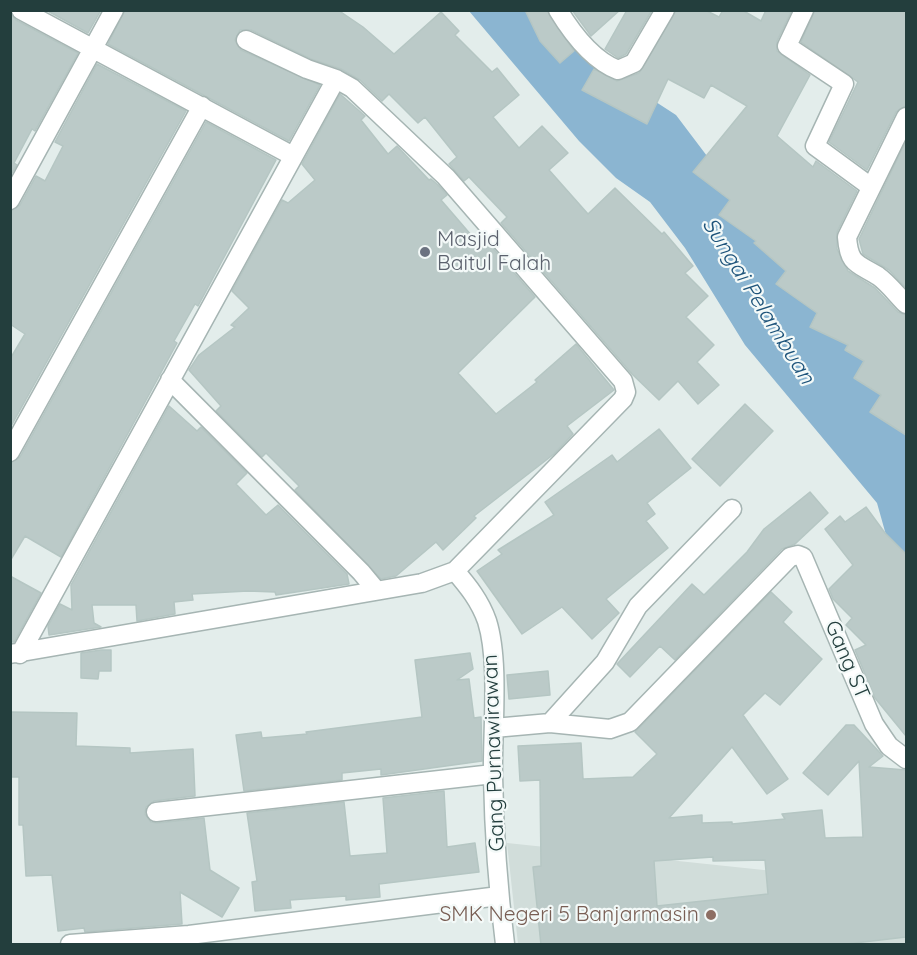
<!DOCTYPE html>
<html>
<head>
<meta charset="utf-8">
<style>
  body { margin:0 }
  #map { position:relative; width:917px; height:955px; overflow:hidden; background:#e3edeb; font-family:Quicksand,sans-serif }
  canvas { display:block }
  .frame { position:absolute; inset:0; border:12px solid #233e3d; pointer-events:none }
</style>
</head>
<body>
<div id="map">
<canvas width="917" height="955"></canvas>
<div class="frame"></div>
</div>
<script>
const ctx = document.querySelector('canvas').getContext('2d');
ctx.lineJoin = 'round';
function paint(path, color) { ctx.fillStyle = color; ctx.fill(path, 'evenodd'); }
function trace(path, color, width, dash) { ctx.strokeStyle = color; ctx.lineWidth = width; ctx.lineCap = dash ? 'butt' : 'round'; ctx.setLineDash(dash || []); ctx.stroke(path); }
function drawText(font, color, halo, rows, align = 'center') {
  ctx.font = font + ' Quicksand,sans-serif'; ctx.lineWidth = 4.5; ctx.setLineDash([]); ctx.textBaseline = 'middle'; ctx.strokeStyle = halo; ctx.fillStyle = color; for (const [text, x, y, turn = 0] of rows) {
    ctx.save(); ctx.translate(x, y); ctx.rotate((+turn || 0) * Math.PI / 180); ctx.textAlign = isNaN(turn) ? turn : align; if (halo) ctx.strokeText(text, 0, 0); ctx.fillText(text, 0, 0); ctx.restore();
  }
}
const built = new Path2D(`
  M507,843L906,885V944H518Z`);
const water = new Path2D(`
  M469,11H549L605,69L676,115L738,197L906,397V606L877,503L745,345L685,248L650,202L616,178L579,141Z`);
const building = new Path2D(`
  M46,10H101L88,33Z
  M125,10H338L363,27L394,54L441,12L459,31L455,35L492,72L497,68L519,95L493,117L519,148L542,126L568,153L549,170L588,214L615,188L662,234L664,232L693,266L685,273L708,296L686,317L714,345L697,362L719,385L698,404L678,381L659,400L632,374L501,223L507,217L469,177L464,181L449,164L457,157L425,117L418,123L389,94L382,101L360,80L341,69L311,59L251,30H240L235,40L241,50L320,85L289,141L108,44Z
  M525,10H547L574,51L560,63L540,41Z
  M572,10H620L591,36Z
  M627,10H652L626,54L618,58L605,49Z
  M676,10H705L719,17L723,10H742L761,21L766,10L791,12L777,41V51L810,75L777,136L813,167L816,161L857,191L837,232V249L848,271L875,288L898,312L906,315V435L870,412L881,395L854,378L864,361L845,350L848,345L810,327L817,313L776,284L786,271L754,243L756,241L719,215L730,200L693,172L747,106L711,85L704,98L668,79L647,124L582,90L594,69L617,81L639,73Z
  M815,10H906V106L896,112L867,170L829,142L858,82L801,42Z
  M10,13L16,20L78,53L35,131L32,129L14,163L17,165L10,176Z
  M97,64L186,111L10,428V359L25,334L10,324V211L20,205L36,176L45,181L63,146L55,142Z
  M340,94L365,116L361,120L388,154L397,146L429,180L431,179L438,185L447,195L441,200L478,243L484,238L535,297L458,373L496,414L537,382L535,380L576,344L614,390L567,426L573,434L554,454L474,516L476,518L443,550L436,542L396,576L381,579L295,490L299,486L266,453L262,457L216,411L221,406L189,370L199,355L235,327L231,325L249,308L232,291L282,200L288,203L315,180L302,164Z
  M206,122L276,160L198,306L195,304L174,341L177,343L61,557L25,536L10,561V463L20,457Z
  M906,141V288L889,270L863,254L859,239Z
  M745,404L773,431L720,486L692,459Z
  M169,406L197,431L201,427L247,473L236,484L266,515L278,505L347,574L349,584L276,595L275,592L248,591L192,594L193,600L174,602L175,614L137,621L136,605H92L94,623L101,627L49,635L48,626L60,604L72,610L71,585Z
  M659,429L691,468L647,503L655,514L646,521L668,548L606,599L619,613L592,639L562,607L522,634L477,571L502,554L498,550L554,515L545,502L612,455L617,462Z
  M810,492L828,513L795,544L782,549L675,660L660,646L630,677L617,664L692,584L704,595L747,552L764,529Z
  M866,507L885,533L906,554V736L875,698L855,650L866,645L846,625L852,618L833,599L829,589L853,565L825,529L840,516L845,522Z
  M10,576L41,593L14,642H10Z
  M771,592L792,612L783,622L822,659L780,705L765,693L743,715L788,779L767,794L732,747L669,818L702,815V823L732,822V824L785,819L782,814L822,810L825,838L863,837L859,761L828,795L803,773L846,725H854L883,756L869,767L906,770V937L838,945H541L533,867L541,866L540,780L520,781L518,746L581,743L583,779L633,777L657,754L635,732ZM713,857V861L765,860L768,894L657,906L654,861Z
  M101,650H111V671H99L98,679L81,678V653Z
  M470,653L473,669L457,680L469,679L474,718L481,717L482,761L381,775V769L342,773V780L244,791L236,735L261,732L262,738L307,734L306,732L422,717L415,660Z
  M548,671L550,695L509,699L507,675Z
  M10,712L77,713L76,746L130,748V753L193,749L195,796L154,801L146,807L145,814L151,822L157,823L204,818L210,870L239,888L222,917L180,892L182,924L85,932L84,928L58,931L52,875L26,876L23,825H19V777H10Z
  M444,791L447,847L475,843L479,872L379,884L380,897L346,900V896L290,900L291,908L255,911L252,882L257,881L247,813L344,802L350,856L387,853L383,798Z`);
const street = new Path2D(`
  M21,10L293,156
  M558,10C572,33 592,60 618,70L634,63L665,10
  M804,10L787,46L844,84L815,146L871,187
  M906,117L847,237C849,265 857,263 878,276C888,283 897,295 906,304
  M10,200L114,10
  M170,380L361,572L376,590
  M10,452L202,106
  M455,571C468,586 480,601 487,621C500,662 492,731 493,776C494,832 498,889 505,944
  M10,654L422,583L455,571L623,399L626,392L623,381L446,177L352,88L336,79L307,69L246,40
  M20,654L336,79
  M550,723L610,729L630,722L790,557L798,555L803,557L874,724L889,746L906,759
  M494,728L550,723L605,662L638,606L732,509
  M156,812L493,774
  M70,944L189,935L499,896`);
const markers = [
  [425,252,6,"#6b7280"],
  [711,915,6,"#8d6e63"]
];
const worshipNames = [
  ["Masjid",437,240],
  ["Baitul Falah",437,264]
];
const streetNames = [
  ["Gang ST",847,660,67],
  ["Gang Purnawirawan",494,753,-92]
];
const educationNames = [
  ["SMK Negeri 5 Banjarmasin",699,915]
];
const waterNames = [
  ["Sungai Pelambuan",758,301,58]
];
paint(built, '#d1ddda');
paint(water, '#8bb5d1');
paint(building, '#bbcac8');
trace(building, '#b5c6c3', 1.5);
trace(street, '#a6b5b3', 21);
trace(street, '#fff', 18);
for (const [x, y, r, color] of markers) { const dot = new Path2D(); dot.arc(x, y, r, 0, 2 * Math.PI); ctx.fillStyle = color; ctx.fill(dot); trace(dot, '#f3f9f8', 2); }
drawText('21px', '#5b616d', '#f3f9f8', worshipNames, 'left');
drawText('21px', '#233e3d', '#f3f9f8', streetNames);
drawText('21px', '#785e54', '#f3f9f8', educationNames, 'right');
drawText('italic 22px', '#1d537a', '#f3f9f8', waterNames);
</script>
</body>
</html>
